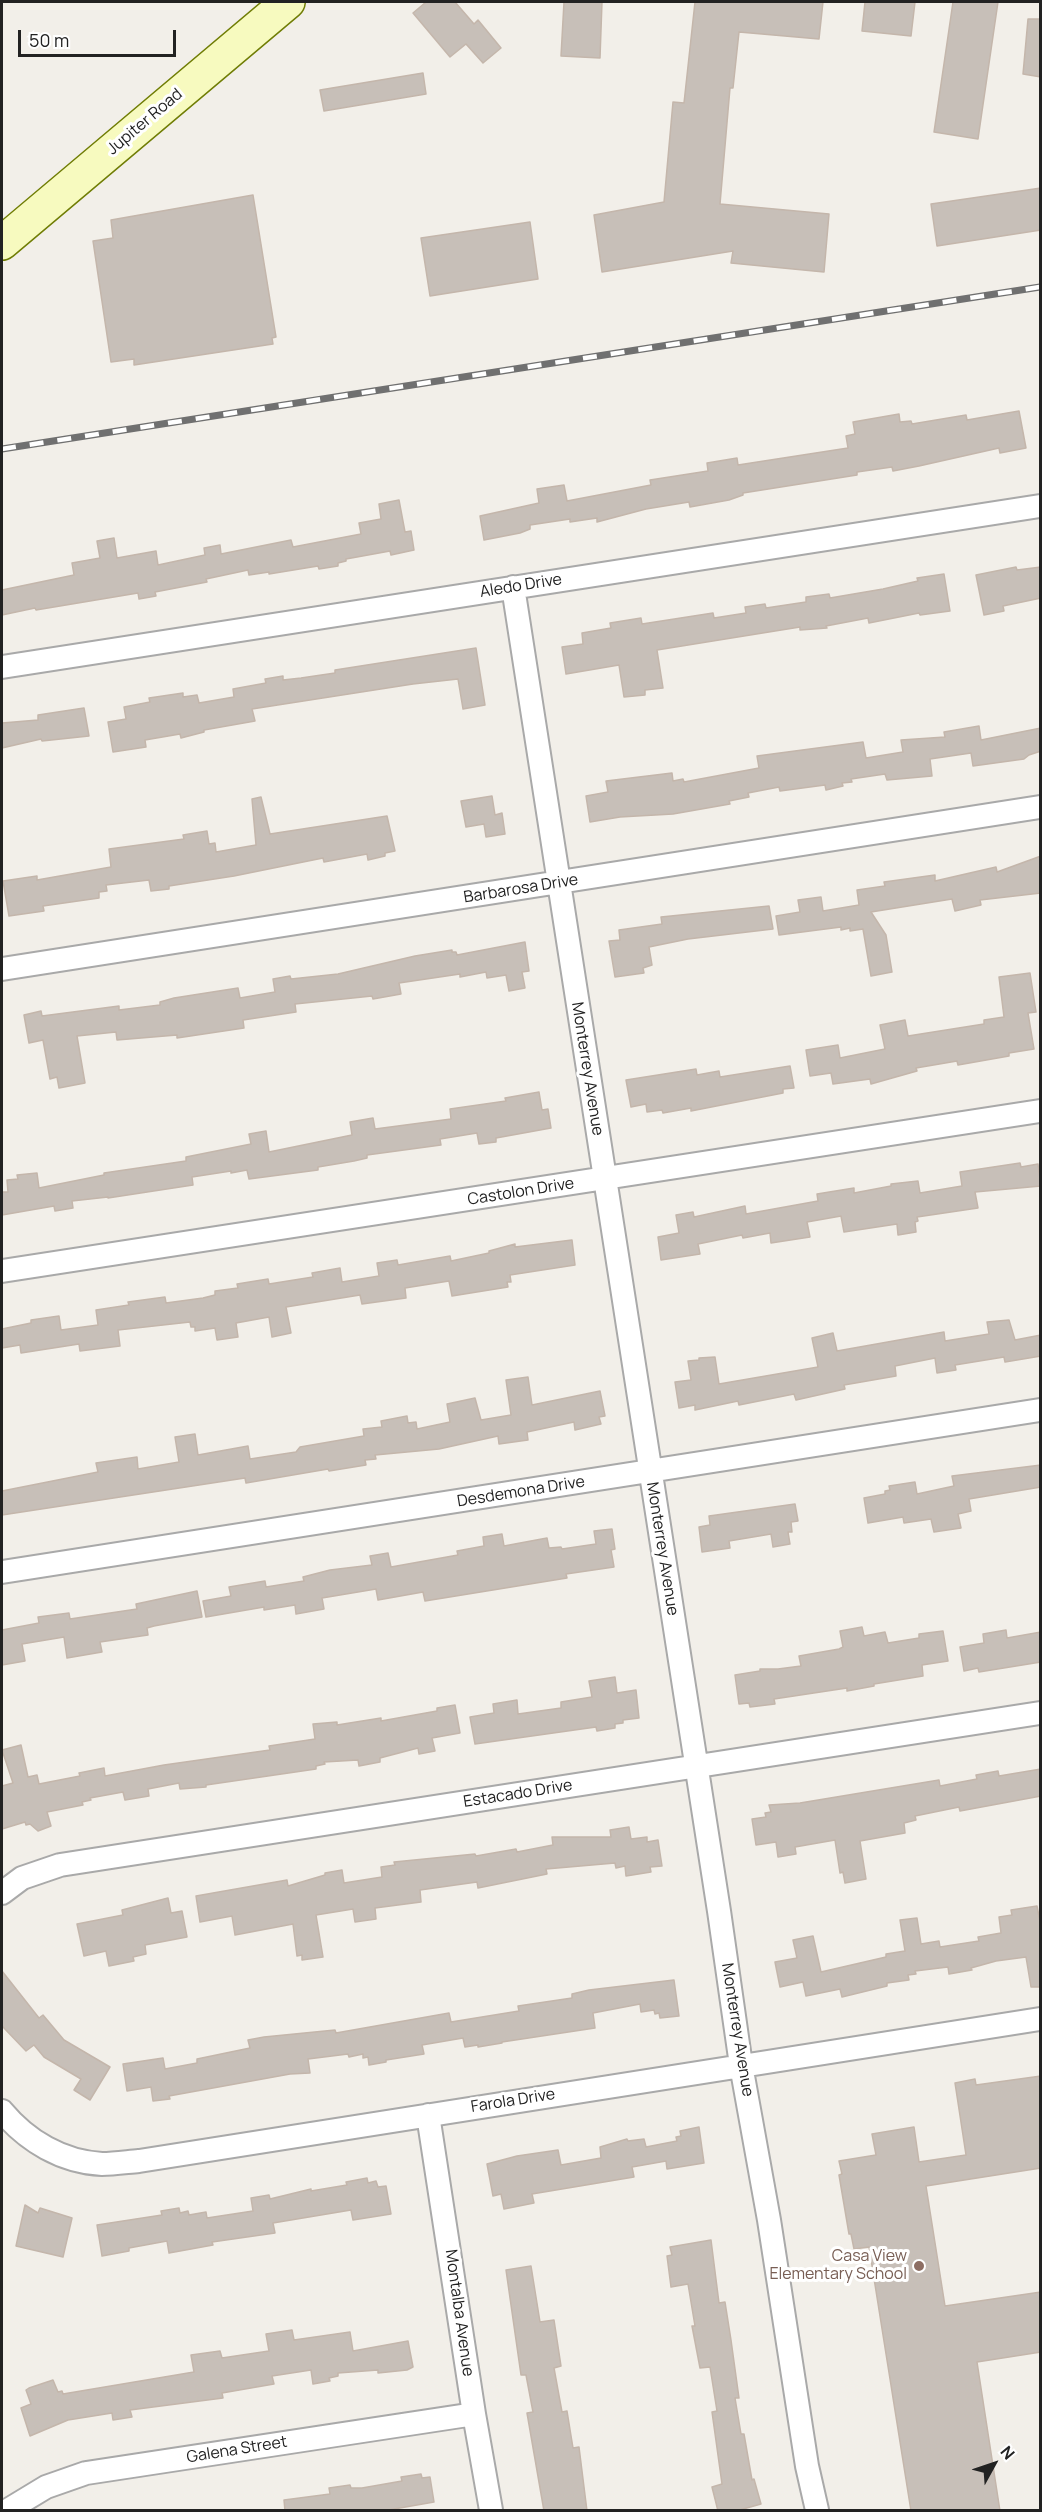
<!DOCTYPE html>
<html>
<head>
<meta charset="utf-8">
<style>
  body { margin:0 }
  #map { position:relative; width:1042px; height:2512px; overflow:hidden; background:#f2efe9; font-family:Manrope,sans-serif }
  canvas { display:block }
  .frame { position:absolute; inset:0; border:3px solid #222; pointer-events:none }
  .north { position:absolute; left:964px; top:2434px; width:60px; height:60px; -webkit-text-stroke:4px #fff; paint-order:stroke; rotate:50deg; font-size:16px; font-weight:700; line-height:24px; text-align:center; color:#222 }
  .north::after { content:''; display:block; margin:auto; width:21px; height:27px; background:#222; clip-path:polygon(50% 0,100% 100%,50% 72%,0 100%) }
  .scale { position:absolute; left:18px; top:30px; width:158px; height:27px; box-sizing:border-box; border:3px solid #222; border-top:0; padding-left:8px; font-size:18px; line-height:21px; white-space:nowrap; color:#222; -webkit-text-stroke:4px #fff; paint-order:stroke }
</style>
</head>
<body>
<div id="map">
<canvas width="1042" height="2512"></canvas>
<div class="frame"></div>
<div class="north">N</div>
<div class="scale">50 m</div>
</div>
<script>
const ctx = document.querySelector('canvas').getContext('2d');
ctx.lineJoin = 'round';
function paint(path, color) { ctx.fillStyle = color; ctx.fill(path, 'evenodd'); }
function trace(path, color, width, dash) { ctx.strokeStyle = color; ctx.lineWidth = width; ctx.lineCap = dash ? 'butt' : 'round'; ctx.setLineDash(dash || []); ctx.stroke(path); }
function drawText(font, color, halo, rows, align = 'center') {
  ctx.font = font + ' Manrope,sans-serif'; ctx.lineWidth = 6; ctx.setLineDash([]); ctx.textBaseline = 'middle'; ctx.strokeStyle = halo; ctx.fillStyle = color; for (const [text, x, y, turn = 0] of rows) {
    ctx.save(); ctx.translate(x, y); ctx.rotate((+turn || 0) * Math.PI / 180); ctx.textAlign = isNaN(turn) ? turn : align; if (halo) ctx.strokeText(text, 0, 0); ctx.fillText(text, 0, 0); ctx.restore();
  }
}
const building = new Path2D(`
  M426,2H455L474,24L478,20L501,48L483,63L466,44L450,57L413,13Z
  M564,2H602L600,58L561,56Z
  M695,2H823L819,39L739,32L733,88H730L720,204L829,214L824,272L731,263L733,251L602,272L594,215L664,202L673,102L684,103Z
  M865,2H915L911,36L862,31Z
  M953,2H998L978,139L934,132Z
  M1028,19H1041V77L1023,74Z
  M423,73L426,94L324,111L320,90Z
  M1041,188V230L937,246L931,204Z
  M253,195L276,337L272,338L273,344L134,365V359L111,362L93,241L113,238L111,220Z
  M530,222L538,279L430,296L421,238Z
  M1019,411L1026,448L1000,453L999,448L919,466L893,471L892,467L857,472V475L743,493V495L729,500L690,507L689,502L646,509L597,522V518L570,522V519L530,525V529L520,533L484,540L480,516L539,503L537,489L564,485L567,501L651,485L650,480L708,471L707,463L737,458L738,465L848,448L846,436L855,434L853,422L899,414L900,422L911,421L912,424L966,415L967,420Z
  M399,500L405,532L411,531L414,550L391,555L390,551L346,559V561L338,563V566L319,569L318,566L269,574V572L249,575L248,570L206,579L207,582L155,592L156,596L139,599L138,593L36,610L35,608L2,615V590L74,575L72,563L100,558L97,541L114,538L117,558L156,551L158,565L205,555L204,548L220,545L221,554L291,540L293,547L361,534L359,523L381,519L379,504Z
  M1016,567L1017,570L1041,567V598L1003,606L1004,611L984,615L976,575Z
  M944,574L950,611L920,615L919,613L869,623L868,618L826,626L827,628L800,630V627L657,650L663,688L645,690V695L624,697L619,665L566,674L562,647L583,644L582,633L611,628L610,623L641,618L642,624L713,613L714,618L746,613L745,607L765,604L766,608L806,602V597L829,594L830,598L883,589L918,581L917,578Z
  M476,648L485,705L463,709L458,679L413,684L252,709L255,721L204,730V732L181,738L180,734L145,740L146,747L113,752L108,722L126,719L124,707L150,702L149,698L183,693V697L197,695L199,703L234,697L233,689L266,683L265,679L283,676V680L301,678L335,673V670Z
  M84,708L89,736L42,741L41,739L2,748V723L38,720V715Z
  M979,726L981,740L1041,728V751L1029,755L1024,759L973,766L971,753L930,759L932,776L887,780L885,774L851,779L852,782L842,783L843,786L826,790L825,785L780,791L779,787L748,793L749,797L729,801L730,804L673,814L620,817L590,822L586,796L608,792L606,781L672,773L673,781L683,779L684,782L759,768L757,756L863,742L866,758L903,752L901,740L945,737L944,732Z
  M492,796L495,815L502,813L505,834L486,837L484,824L466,827L461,801Z
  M261,797L270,834L387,816L395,851L385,853V856L368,860L367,854L324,862L323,858L234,876L169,886V889L151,891L149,880L106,885L107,891L99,892V898L43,906L44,911L9,916L3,881L37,876V880L111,867L109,849L184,839L183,835L207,831L209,844L215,843L216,852L256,845L252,799Z
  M1041,856V893L980,900L981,905L955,911L952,899L871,912L886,935L892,972L871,976L863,929L850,931V928L841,930V927L779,935L776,916L800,912L798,900L821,897L823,911L859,905L857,890L885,886L884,882L935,875V881L996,867L997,872Z
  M769,906L773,929L688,939L649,947L652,965L643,968L644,973L615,977L609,941L620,940L619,930L662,924L661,917Z
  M525,942L529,971L522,972L525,988L509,991L506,975L487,978L486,972L460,977V974L399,983L401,994L373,999L372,996L295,1004L296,1012L243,1020L244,1028L177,1038V1035L117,1040L116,1032L77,1036L85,1083L59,1088L57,1077L50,1079L43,1040L29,1043L24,1015L41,1011L42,1016L119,1006V1010L160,1005V1002L174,998L238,988L240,998L275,992L273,979L290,976L291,979L338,974L415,956L452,950V952H456L457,955Z
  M1030,973L1036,1012L1028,1013L1034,1049L1009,1053V1056L958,1065L957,1061L916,1068L917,1071L871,1084L870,1079L833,1084L831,1073L810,1076L806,1050L838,1045L840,1058L885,1049L880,1025L905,1020L908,1036L984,1024V1020L1004,1017L999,977Z
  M790,1066L794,1088L783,1089V1093L691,1111V1108L663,1113L662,1110L647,1112L646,1104L631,1107L626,1080L696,1069L697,1075L719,1071L720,1077Z
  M539,1092L542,1110L548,1109L551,1128L496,1138V1142L479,1144L477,1133L440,1139L441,1145L367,1155V1158L354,1161L318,1167V1170L249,1179L247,1170L231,1173V1171L192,1177L193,1185L108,1198V1197L72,1201L73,1208L55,1211L54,1206L2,1215V1192H8L7,1180L18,1179L17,1175L37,1173L39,1188L104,1175V1173L186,1161V1157L251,1144L249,1134L266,1131L269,1152L352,1135L350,1122L373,1118L375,1129L451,1119L450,1109L506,1101L505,1098Z
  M1020,1163L1021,1167L1038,1164L1041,1186L975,1192L978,1208L917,1217L918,1221L915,1222L916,1232L898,1235L897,1224L844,1232L841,1216L807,1222L810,1237L771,1243L770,1233L743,1238L742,1235L698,1244L700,1254L661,1260L658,1237L679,1233L676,1215L693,1212L694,1217L745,1206L746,1214L818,1201L817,1194L854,1188V1193L891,1186V1184L918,1181L920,1193L962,1186L960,1172Z
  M572,1240L575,1265L510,1275L511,1282H507L508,1287L452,1296L449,1281L405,1288L406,1298L362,1304L360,1295L286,1307L291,1333L272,1337L269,1317L236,1323L238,1337L217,1340L215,1328L195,1331V1327H191L190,1322L118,1330L120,1346L80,1351L79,1344L21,1353L20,1345L2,1348V1329L31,1323V1320L59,1316L61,1330L98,1325L96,1310L129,1305L128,1302L165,1297L166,1303L203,1298L215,1295V1291L238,1288L237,1284L268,1279L269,1284L313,1277L312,1273L340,1268L342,1282L379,1276L377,1263L397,1260L398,1265L450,1256L451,1261L489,1253V1251L515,1244V1247Z
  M1009,1320L1015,1340L1041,1335V1356L1005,1362L1004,1357L955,1365L956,1370L937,1373L935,1358L895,1366L896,1376L844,1385L845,1389L796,1400L794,1394L739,1405L738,1401L695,1410V1405L679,1408L675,1382L691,1380L688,1361L699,1360V1358L715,1357L719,1384L818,1367L812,1338L833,1333L837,1351L944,1332L945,1341L989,1334L987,1322Z
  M528,1377L532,1405L600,1391L605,1416L599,1417L601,1424L575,1430L574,1422L527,1432L528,1440L499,1444L498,1436L439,1449L375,1455L376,1459L365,1460L366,1465L329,1471L328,1469L246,1483L245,1478L2,1515V1491L98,1472L96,1463L137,1457L138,1469L179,1462L175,1437L195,1434L198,1455L248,1446L250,1459L296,1452L300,1447L364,1436L363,1429L382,1427L381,1421L407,1416L408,1423L416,1422L417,1429L450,1422L447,1404L475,1398L481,1420L511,1415L506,1380Z
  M1041,1465V1487L969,1499L971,1511L958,1514L961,1528L934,1532L931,1519L904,1523L903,1517L868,1523L864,1498L885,1494V1491L890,1490L889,1486L915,1482L917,1494L954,1486L952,1476Z
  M795,1504L798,1521L791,1522L792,1532H788L790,1544L773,1547L771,1534L729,1541L730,1548L702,1552L699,1527L710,1525L709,1516Z
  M612,1529L615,1549L611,1550L614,1567L566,1574L567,1578L425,1601L423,1592L378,1600L376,1589L322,1598L324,1609L296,1614L295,1605L264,1610V1607L206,1617L203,1601L231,1596L229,1587L265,1581L266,1587L304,1581L303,1577L330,1570L372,1565L370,1556L388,1553L391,1567L458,1555L457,1551L484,1546L483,1537L502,1534L504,1546L547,1538L549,1548L561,1547L562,1549L596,1544L594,1531Z
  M197,1591L202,1617L154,1626L147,1628L148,1635L100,1642L102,1652L67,1658L64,1637L22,1644L25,1661L2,1665V1630L39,1623L38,1617L69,1613L70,1619L137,1609L136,1604Z
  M862,1627L864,1636L885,1632L888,1643L919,1638V1634L943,1631L948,1661L922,1665L923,1676L874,1684V1686L847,1691V1688L774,1699L775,1704L750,1707L749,1703L739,1704L735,1675L760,1671V1669H778L801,1666L799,1656L839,1649L843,1647L840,1631Z
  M1006,1630L1007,1638L1041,1632V1662L979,1672L978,1668L964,1671L960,1647L984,1643L983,1634Z
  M615,1677L617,1693L636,1690L639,1718L623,1720V1723L615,1724V1728L597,1731L596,1727L475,1744L470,1717L494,1713L493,1704L517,1700L518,1714L561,1708V1702L592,1697L589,1681Z
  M455,1705L460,1733L432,1738L435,1751L419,1754L418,1748L380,1758V1762L359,1766L358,1760L324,1762L325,1764L316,1766V1769L206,1785V1787L180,1789L179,1783L148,1789L149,1796L125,1800L123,1792L90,1798L91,1800L82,1802L83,1805L47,1812L51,1826L38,1831L30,1824L26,1825L25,1822L2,1829V1786L13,1783L2,1750L21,1745L28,1777L37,1775L39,1784L80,1776L79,1773L104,1768L105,1776L164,1765L270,1750L269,1746L315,1739L313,1724L337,1722V1725L381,1718V1721L437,1711V1708Z
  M1041,1769V1796L960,1811L959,1807L915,1816L916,1820L904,1823L905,1833L860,1841L866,1879L845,1883L843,1872L840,1873L835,1840L795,1847L796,1854L778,1857L776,1842L756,1845L752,1819L766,1817L765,1813L771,1812L769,1805L800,1803L939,1780L940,1786L977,1779L976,1775L998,1771L999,1776Z
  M629,1827L631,1839L647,1837V1842L658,1840L662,1866L650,1867L651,1872L626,1876L625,1866L616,1868L615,1863L546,1869L547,1874L478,1888L477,1882L420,1890L421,1902L375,1908L376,1919L355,1922L353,1909L316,1915L323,1957L302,1960V1955L297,1956L293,1924L235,1935L232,1916L200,1922L196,1896L287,1880L288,1886L325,1875V1873L342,1870L344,1883L382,1877L381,1867L395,1865L394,1862L475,1854L476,1856L516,1849L517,1852L553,1845L552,1837H611L610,1830Z
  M168,1898L171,1913L182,1911L187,1937L145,1945L146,1954L133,1957L134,1961L109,1966L106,1951L84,1956L77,1924L123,1915L122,1910Z
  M1037,1906L1041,1926V1987H1031L1026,1957L996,1961L971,1968L972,1970L949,1974L948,1967L915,1971L916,1974L908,1975L909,1980L887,1983V1986L842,1997L840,1989L806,1996L803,1982L780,1987L775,1962L797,1958L793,1940L813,1936L821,1972L886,1957V1954L905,1951L900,1920L917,1918L921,1944L939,1941L940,1947L979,1941L978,1937L1001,1933L999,1917L1012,1915L1011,1910Z
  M2,1971L39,2018L43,2015L64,2040L110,2067L90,2100L74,2090L81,2079L44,2057L34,2045L26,2051L2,2026Z
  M674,1980L679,2016L660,2018L659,2013L655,2014L654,2010L641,2012L640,2004L593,2013L595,2028L502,2042V2043L478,2047V2045L465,2047L463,2038L422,2045L424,2054L386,2060V2062L369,2065L368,2057L363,2058V2054L349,2057L348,2054L308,2059L310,2073L290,2074L169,2096L170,2099L153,2101L151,2087L127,2091L123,2064L163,2058L165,2069L197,2063V2059L250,2048L248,2040L264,2037L335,2030L336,2033L449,2013L451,2022L519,2011L518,2006L572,1998V1994L589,1990Z
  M1041,2076V2168L926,2186L945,2306L1041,2292V2352L977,2362L1000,2511H911L869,2247L854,2249L851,2234H849L839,2175L842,2174L839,2161L876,2155L872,2134L914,2127L919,2162L966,2155L955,2083L975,2079L976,2085Z
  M699,2127L704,2163L667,2169L666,2161L632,2167L634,2177L532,2194L534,2203L504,2209L501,2194L493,2196L487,2164L517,2156L558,2150L561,2165L601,2158L600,2147L627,2139L628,2141L644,2139L646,2147L677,2141L676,2137L681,2136L680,2131Z
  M367,2178L368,2183L376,2181L378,2187L386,2186L391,2214L353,2220L351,2210L273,2223L275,2233L212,2242L213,2245L169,2253L167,2241L129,2248V2251L102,2256L97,2225L162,2215L161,2211L179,2208L180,2213L188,2211L189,2215L206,2212L207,2218L253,2211L251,2198L269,2195L270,2199L311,2189V2191L347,2185L346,2182Z
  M25,2205L38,2213L40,2208L72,2218L63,2257L16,2246Z
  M711,2240L719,2303L725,2302L731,2340L739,2398H735L741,2434H744L752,2480L754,2479L761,2504L736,2511H718L712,2487L722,2484L712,2412L717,2411L710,2367L700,2368L692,2326H695L688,2284L671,2287L667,2256L672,2255L670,2247Z
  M531,2266L540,2322L554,2320L561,2366L554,2368L562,2412L567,2411L573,2448L579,2447L587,2511H544L527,2413L533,2412L526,2375H521L506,2270Z
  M292,2330L294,2340L350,2332L353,2351L408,2341L413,2367L407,2370L378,2373V2370L338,2373V2376L329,2378L330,2381L313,2384L311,2370L272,2376L274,2384L222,2393L223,2398L130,2410L132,2417L113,2420L112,2413L68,2420L30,2436L21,2408L31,2404L26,2390L29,2388L53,2380L58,2392L62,2391L63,2394L194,2372L191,2355L220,2351L222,2358L269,2351L266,2334Z
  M421,2474L422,2478L430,2477L434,2502L383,2511H285L284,2500L330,2494L329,2488L350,2485L351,2488H362L402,2481L401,2477Z`);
const street = new Path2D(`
  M513,587L719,1911L741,2065L769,2220L807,2466L817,2510
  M2,667L1040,506
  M2,969L1040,807
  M2,1271L1040,1111
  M2,1572L1040,1410
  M2,1893L22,1878L60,1865L1040,1713
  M2,2111C27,2141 62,2162 102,2164C114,2164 127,2162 139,2161L1040,2019
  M428,2115L474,2414L491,2510
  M8,2510L46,2487L86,2473L474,2414`);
const secondary = new Path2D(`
  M2,243L288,2`);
const rail = new Path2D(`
  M2,449L1040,287`);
const markers = [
  [919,2266,6,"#8d6e63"]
];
const streetNames = [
  ["Jupiter Road",145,122,-40],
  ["Aledo Drive",521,586,-9],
  ["Barbarosa Drive",521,889,-9],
  ["Monterrey Avenue",587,1069,81],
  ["Castolon Drive",521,1192,-9],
  ["Desdemona Drive",521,1492,-9],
  ["Monterrey Avenue",662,1549,81],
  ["Estacado Drive",518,1794,-9],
  ["Monterrey Avenue",737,2030,81],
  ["Farola Drive",513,2101,-9],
  ["Montalba Avenue",459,2313,82],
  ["Galena Street",237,2450,-9]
];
const educationNames = [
  ["Casa View",907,2257],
  ["Elementary School",907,2275]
];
paint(building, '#c7bfb8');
trace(building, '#c4b6ab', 1.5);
trace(street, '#a9a9a9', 26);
trace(secondary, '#707d05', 36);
trace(street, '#fff', 22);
trace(secondary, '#f7fabf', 33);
trace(rail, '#707070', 7);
trace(rail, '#fff', 4.5, [14]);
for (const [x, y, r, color] of markers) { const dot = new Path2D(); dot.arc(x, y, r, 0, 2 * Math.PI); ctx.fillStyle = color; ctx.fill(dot); trace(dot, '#fff', 2); }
drawText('16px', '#222', '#fff', streetNames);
drawText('16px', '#785e54', '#fff', educationNames, 'right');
</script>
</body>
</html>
